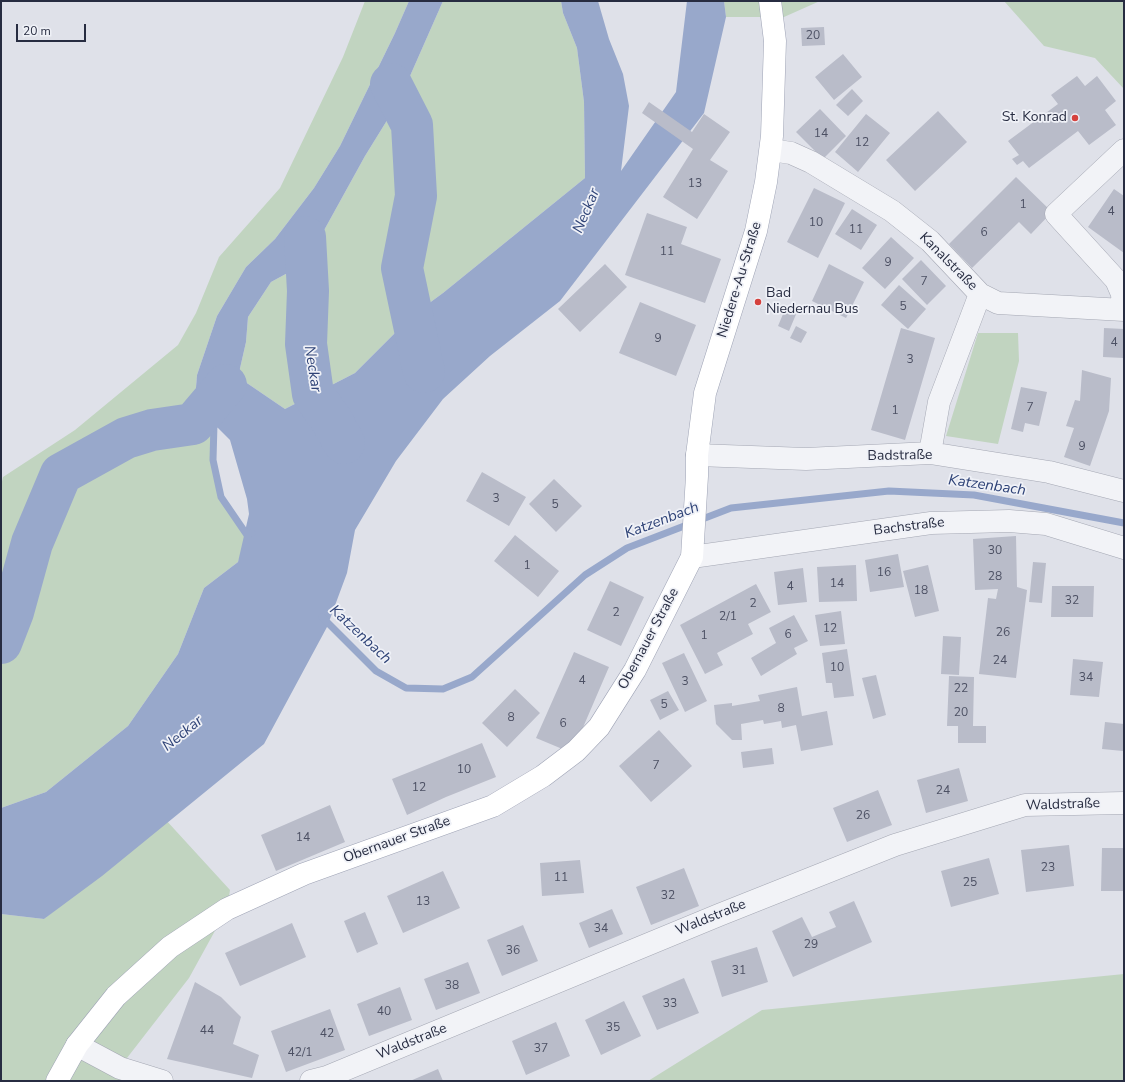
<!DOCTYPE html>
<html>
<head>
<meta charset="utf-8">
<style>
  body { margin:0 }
  #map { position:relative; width:1125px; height:1082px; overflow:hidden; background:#dfe1e9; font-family:"Nunito Sans",sans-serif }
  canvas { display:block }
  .frame { position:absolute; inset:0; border:2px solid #272c41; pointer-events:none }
  .scale { position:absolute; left:16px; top:24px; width:70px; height:18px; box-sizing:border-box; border:2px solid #272c41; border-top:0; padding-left:5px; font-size:12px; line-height:14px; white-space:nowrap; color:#272c41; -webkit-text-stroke:3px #eff1f7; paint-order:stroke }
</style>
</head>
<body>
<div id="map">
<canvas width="1125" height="1082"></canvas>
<div class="frame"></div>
<div class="scale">20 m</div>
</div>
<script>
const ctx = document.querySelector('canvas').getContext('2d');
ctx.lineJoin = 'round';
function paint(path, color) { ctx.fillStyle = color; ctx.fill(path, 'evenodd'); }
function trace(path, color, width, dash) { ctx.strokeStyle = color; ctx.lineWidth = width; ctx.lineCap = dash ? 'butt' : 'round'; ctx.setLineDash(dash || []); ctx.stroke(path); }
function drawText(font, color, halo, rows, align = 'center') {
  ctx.font = font + ' "Nunito Sans",sans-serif'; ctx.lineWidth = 3.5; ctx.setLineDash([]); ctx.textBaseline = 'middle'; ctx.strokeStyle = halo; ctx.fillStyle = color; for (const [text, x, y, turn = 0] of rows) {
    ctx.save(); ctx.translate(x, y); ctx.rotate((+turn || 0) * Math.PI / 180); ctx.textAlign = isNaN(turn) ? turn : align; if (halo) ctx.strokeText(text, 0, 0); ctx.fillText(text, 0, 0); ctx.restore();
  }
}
const green = new Path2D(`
  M365,1H409L395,33L340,146L314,188L275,239L246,267L217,316L197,375L193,424H214L213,460L221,497L247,535L238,562L204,588L178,654L128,726L46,792L1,808V486L3,477L75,430L178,345L196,313L219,257L280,188L343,57Z
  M443,1H561L563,13L577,48L584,102L585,178L443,293L413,315L355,373L285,409L238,377L246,342L248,317L271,282L306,263L365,156L399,101Z
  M724,1H820L784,17H726Z
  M1004,1H1124V89L1095,58L1044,46Z
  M978,333H1018L1019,361L998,444L946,436Z
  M165,819L230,890L227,909L189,978L120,1067L162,1081H1V914L44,919Z
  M1124,974V1081H648L762,1010Z`);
const water = new Path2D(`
  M409,1H443L399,101L365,156L306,263L271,282L248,317L246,342L238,377L285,409L355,373L413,315L443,293L585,178L584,102L577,48L563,13L561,1H598L609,39L623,74L629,106L621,171L676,92L687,1H724L726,17L704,113L560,301L490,356L443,399L396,461L355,530L347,573L327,627L264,744L102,876L44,919L1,914V808L46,792L128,726L178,654L204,588L238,562L249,514L247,499L230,440L214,424H193L197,375L217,316L246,267L275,239L314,188L340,146L395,33Z`);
const stream = new Path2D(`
  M220,418L214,424L213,460L221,497L247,535L252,533
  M322,617L376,671L406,688L443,689L472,677L585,575L627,548L731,508L889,491L974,495L1124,523`);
const river = new Path2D(`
  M391,84L412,125L416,196L402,268L424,372
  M305,237L308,291L306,344L313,394L332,421L344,443
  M1,643L13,612L32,543L61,474L126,438L152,430L193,424L226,385`);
const building = new Path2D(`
  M824,27L825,45L802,46L801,28Z
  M843,54L862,77L834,100L815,77Z
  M1077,76L1085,86L1097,76L1116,101L1105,110L1116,125L1089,145L1078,131L1029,168L1023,161L1017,165L1012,159L1019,155L1008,141L1058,104L1051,95Z
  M852,89L863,101L848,116L836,105Z
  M649,102L692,132L704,114L730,132L710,160L728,171L697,219L663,197L693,149L642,113Z
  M820,109L846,136L823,159L796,132Z
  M938,111L967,142L915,191L886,160Z
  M866,114L890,133L858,172L835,152Z
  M1016,177L1052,212L1031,234L1019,222L972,268L949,244Z
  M814,188L845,203L818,258L787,242Z
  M1114,189L1124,196V253L1088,227Z
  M852,209L877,225L861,250L835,234Z
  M647,213L687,227L681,244L721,259L705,303L625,275Z
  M891,237L914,258L885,289L862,268Z
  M921,260L946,286L927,305L902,279Z
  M605,264L627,287L580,332L558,309Z
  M829,264L864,282L846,318L812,301Z
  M899,285L926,309L908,329L881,305Z
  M640,302L696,325L676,376L619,353Z
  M786,307L797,312L789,331L778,326Z
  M796,326L807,332L801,343L790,338Z
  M901,328L935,338L905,440L871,430Z
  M1104,328L1124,329V358L1103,357Z
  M1082,370L1111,378L1109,411L1090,466L1064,457L1074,428L1066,426L1075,400L1080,401Z
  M1021,387L1047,392L1039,426L1025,423L1023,432L1011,429Z
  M482,472L526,497L509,526L466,501Z
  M554,479L582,506L556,532L529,504Z
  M515,535L559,571L538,597L494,561Z
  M1016,536L1017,587L1027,590L1016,678L979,674L988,598L996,599L998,589L975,590L973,539Z
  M898,554L904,587L870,592L865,560Z
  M1033,562L1046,563L1042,603L1029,602Z
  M856,565L857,601L819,602L817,567Z
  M928,565L939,611L915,617L903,571Z
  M803,568L807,602L778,605L774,572Z
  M610,581L644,597L621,646L587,630Z
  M756,584L771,612L748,624L753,634L717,653L723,665L705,674L680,625Z
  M1052,586H1094L1093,617H1051Z
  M841,611L845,644L820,646L815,615Z
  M794,615L808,641L794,648L797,654L761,676L751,658L776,643L769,628Z
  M943,636L961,637L959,675L941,674Z
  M847,649L854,696L834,698L832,683H826L822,653Z
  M574,652L609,667L572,753L536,738Z
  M684,653L707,701L685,712L662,663Z
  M1073,659L1103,662L1099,697L1070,695Z
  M876,675L886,715L873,719L862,678Z
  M949,676L974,677L973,726H986V743H958V726H947Z
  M797,687L802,716L827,711L833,745L801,751L796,725L782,728L781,721L764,724L763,720L741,724L742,740H732L716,724L714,705L732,703V706L760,701L758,695Z
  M515,689L540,713L507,747L482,723Z
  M668,691L679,710L660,720L650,700Z
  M1105,722L1124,724L1123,751L1102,749Z
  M659,730L692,766L651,802L619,766Z
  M482,743L496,777L446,797L407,815L392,779Z
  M772,748L774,764L743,768L741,752Z
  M959,768L968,801L926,813L917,780Z
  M878,790L892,825L847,842L833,808Z
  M330,805L345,842L276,871L261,835Z
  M1069,845L1074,886L1026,892L1021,850Z
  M1102,848H1124V891H1101Z
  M989,858L999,894L951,907L941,871Z
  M580,860L584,893L542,896L540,863Z
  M684,868L699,906L651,925L636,887Z
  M443,871L460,908L403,933L387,896Z
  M854,901L872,942L793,977L772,931L802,917L812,937L836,927L829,912Z
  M612,909L623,934L589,948L579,923Z
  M365,912L378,944L357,953L344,921Z
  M292,923L306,957L240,986L225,953Z
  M523,925L538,961L502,976L487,940Z
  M757,947L768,982L722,997L711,961Z
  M468,962L480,993L436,1010L424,979Z
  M684,978L699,1013L657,1030L642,996Z
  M195,982L221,997L241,1017L233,1044L259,1055L252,1078L167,1059Z
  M400,987L412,1020L369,1036L357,1004Z
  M624,1001L641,1036L601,1055L585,1020Z
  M330,1009L345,1050L286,1072L271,1031Z
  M556,1022L570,1056L526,1075L512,1041Z
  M438,1069L443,1081H410Z`);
const minor = new Path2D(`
  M771,150L791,153L811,162L892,211L930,241L980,294L998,303L1124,310
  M1123,310L1122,294L1116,280L1056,214L1124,150
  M930,453L939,402L980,294
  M697,455L806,459L930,453L1049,472L1124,491
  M692,557L931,523L1009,521L1046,524L1124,548
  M77,1045L120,1068L162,1081
  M311,1081L327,1077L719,915L895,845L1025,805L1124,803`);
const major = new Path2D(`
  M57,1081L77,1045L116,996L170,947L227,909L304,874L493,806L543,776L576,751L599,727L635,670L692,557L697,476V455L705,393L756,231L766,182L772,136L775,41L770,1`);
const markers = [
  [1075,118,4,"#d5413d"],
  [758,302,4,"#d5413d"]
];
const numberNames = [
  ["20",813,36],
  ["14",821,134],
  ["12",862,143],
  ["13",695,184],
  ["1",1023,205],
  ["4",1111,212],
  ["10",816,223],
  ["11",856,230],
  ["6",984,233],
  ["11",667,252],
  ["9",888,263],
  ["7",924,282],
  ["5",903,307],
  ["9",658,339],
  ["4",1114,343],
  ["3",910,360],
  ["7",1030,408],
  ["1",895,411],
  ["9",1082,447],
  ["3",496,499],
  ["5",555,505],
  ["30",995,551],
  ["1",527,566],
  ["16",884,573],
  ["28",995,577],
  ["14",837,584],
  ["4",790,587],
  ["18",921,591],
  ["32",1072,601],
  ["2",753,604],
  ["2",616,613],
  ["2/1",728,617],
  ["12",830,629],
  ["26",1003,633],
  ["6",788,635],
  ["1",704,636],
  ["24",1000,661],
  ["10",837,668],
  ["34",1086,678],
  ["4",582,681],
  ["3",685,682],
  ["22",961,689],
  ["5",664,705],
  ["8",781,709],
  ["20",961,713],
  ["8",511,718],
  ["6",563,724],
  ["7",656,766],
  ["10",464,770],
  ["12",419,788],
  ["24",943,791],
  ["26",863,816],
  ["14",303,838],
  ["23",1048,868],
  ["11",561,878],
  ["25",970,883],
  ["32",668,896],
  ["13",423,902],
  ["34",601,929],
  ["29",811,945],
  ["36",513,951],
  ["31",739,971],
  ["38",452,986],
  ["33",670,1004],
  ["40",384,1012],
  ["35",613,1028],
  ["44",207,1031],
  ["42",327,1034],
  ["37",541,1049],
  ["42/1",300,1053]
];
const poiNames = [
  ["St. Konrad",1067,118],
  ["Bad",766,294,"left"],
  ["Niedernau Bus",766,310,"left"]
];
const streetNames = [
  ["Kanalstraße",948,262,45],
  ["Niedere-Au-Straße",740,280,-73],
  ["Badstraße",900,456,-1],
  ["Bachstraße",909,527,-7],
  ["Obernauer Straße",649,639,-62],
  ["Waldstraße",1063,805,-2],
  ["Obernauer Straße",397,840,-20],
  ["Waldstraße",711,918,-22],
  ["Waldstraße",412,1042,-22]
];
const waterNames = [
  ["Neckar",587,211,-67],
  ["Neckar",312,369,81],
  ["Katzenbach",987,486,8],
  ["Katzenbach",662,521,-21],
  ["Katzenbach",360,635,43],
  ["Neckar",183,734,-39]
];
paint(green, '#c1d4c0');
paint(water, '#98a8cb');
trace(stream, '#98a8cb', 7);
trace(river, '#98a8cb', 42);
paint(building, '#b9bcc9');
trace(minor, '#a4a7b3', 23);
trace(major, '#9ea3b5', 23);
trace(minor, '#f2f3f7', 22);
trace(major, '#fff', 22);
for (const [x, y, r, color] of markers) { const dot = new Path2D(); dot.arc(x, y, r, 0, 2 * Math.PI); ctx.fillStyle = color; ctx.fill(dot); trace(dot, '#eff1f7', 1.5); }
drawText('12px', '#4c5063', null, numberNames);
drawText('14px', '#272c41', '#eff1f7', poiNames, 'right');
drawText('14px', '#272c41', '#eff1f7', streetNames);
drawText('italic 15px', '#2f4377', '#eff1f7', waterNames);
</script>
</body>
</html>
